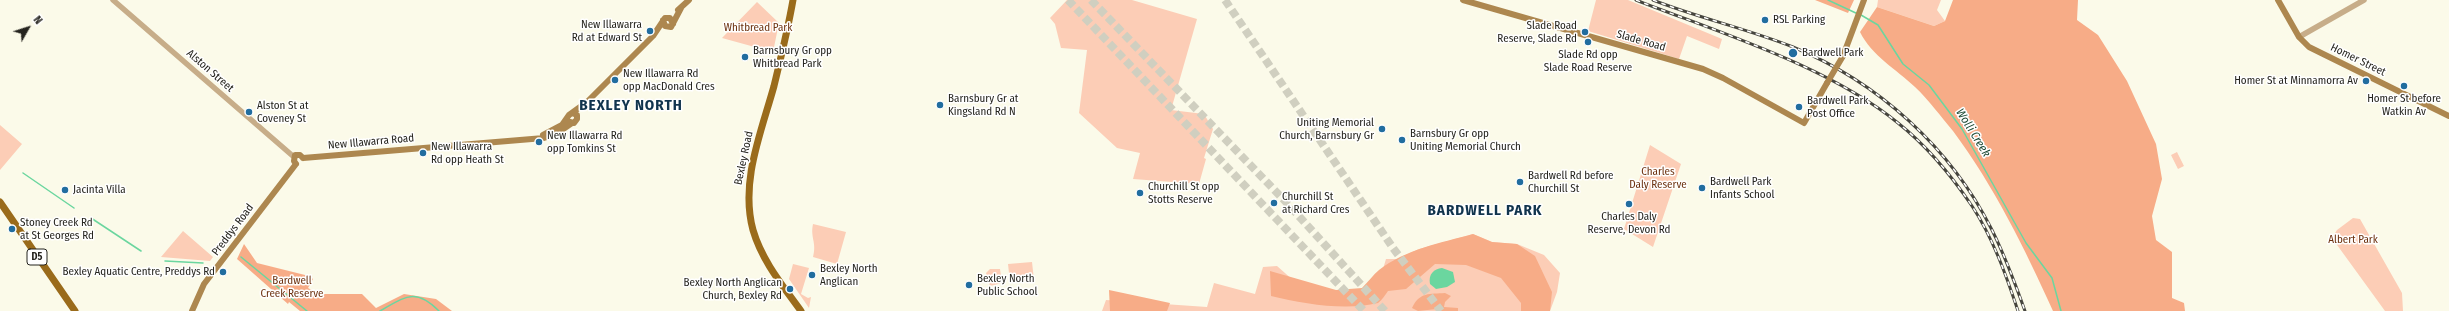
<!DOCTYPE html>
<html>
<head>
<meta charset="utf-8">
<style>
  body { margin:0 }
  #map { position:relative; width:2449px; height:311px; overflow:hidden; background:#fbfae9; font-family:"Fira Sans Condensed",sans-serif }
  canvas { display:block }
  .north { position:absolute; left:8px; top:8px; width:40px; height:40px; -webkit-text-stroke:3px #fff; paint-order:stroke; rotate:51deg; font-size:11px; font-weight:700; line-height:16px; text-align:center; color:#25241e }
  .north::after { content:''; display:block; margin:auto; width:14px; height:18px; background:#25241e; clip-path:polygon(50% 0,100% 100%,50% 72%,0 100%) }
</style>
</head>
<body>
<div id="map">
<canvas width="2449" height="311"></canvas>
<div class="north">N</div>
</div>
<script>
const ctx = document.querySelector('canvas').getContext('2d');
ctx.lineJoin = 'round';
function paint(path, color) { ctx.fillStyle = color; ctx.fill(path, 'evenodd'); }
function trace(path, color, width, dash) { ctx.strokeStyle = color; ctx.lineWidth = width; ctx.lineCap = dash ? 'butt' : 'round'; ctx.setLineDash(dash || []); ctx.stroke(path); }
function drawText(font, color, halo, rows, align = 'center') {
  ctx.font = font + ' "Fira Sans Condensed",sans-serif'; ctx.lineWidth = 3; ctx.setLineDash([]); ctx.textBaseline = 'middle'; ctx.strokeStyle = halo; ctx.fillStyle = color; for (const [text, x, y, turn = 0] of rows) {
    ctx.save(); ctx.translate(x, y); ctx.rotate((+turn || 0) * Math.PI / 180); ctx.textAlign = isNaN(turn) ? turn : align; if (halo) ctx.strokeText(text, 0, 0); ctx.fillText(text, 0, 0); ctx.restore();
  }
}
const green = new Path2D(`
  M1067,0H1132L1197,19L1171,110L1204,114L1213,129L1204,158L1206,159L1199,184L1133,179L1140,153L1117,148L1079,113L1087,50L1061,48L1055,24L1050,18Z
  M1596,0H1628L1722,39L1719,49L1687,36L1679,59L1588,31Z
  M1878,0H1941L1937,10L1945,21L1934,26L1877,7Z
  M757,2L779,23L773,52L722,38Z
  M0,125L22,144L0,170Z
  M1650,145L1681,164L1653,247L1624,229Z
  M2177,152L2184,166L2178,169L2171,155Z
  M2353,218L2360,219L2402,293L2403,311H2385L2332,238L2337,230Z
  M813,224L846,232L837,264L813,257C817,242 810,238 813,224Z
  M183,231L213,257L210,261L161,257Z
  M1473,234L1492,242L1517,244L1544,255L1560,273L1557,292L1550,311H1102L1106,300L1207,307L1214,283L1255,294L1263,267L1277,266L1302,288L1373,302L1386,259H1397L1419,249Z
  M1032,262L1034,280L1010,282L1008,264Z
  M793,264L809,268L801,294L808,298L811,297L809,308L789,279Z
  M990,269H1000L1002,283L990,286L986,273Z`);
const forest = new Path2D(`
  M1815,0H1854L1848,13Z
  M1953,0H2078L2077,20L2098,35L2127,81L2156,144L2162,179L2152,216L2156,240L2172,252V298L2184,303L2185,311H2053C2025,249 1994,186 1953,131C1941,117 1929,100 1915,87C1896,69 1872,56 1860,32L1877,7L1934,26L1945,21Z
  M1473,234L1492,242L1517,244L1535,256L1552,292L1550,311H1521V303L1501,278L1466,265L1435,264L1406,289L1388,291C1385,295 1382,300 1378,303C1346,311 1304,304 1271,296L1270,271L1336,290L1362,288C1368,282 1373,275 1379,270C1406,249 1441,243 1473,234Z
  M244,244L257,263L309,276L313,279L308,288L319,294H362L376,308L404,294L436,299L452,311H300L289,302L288,304L237,259Z
  M1109,290L1170,303L1167,311H1110Z
  M1445,293L1451,296L1445,302L1444,307L1458,308V311H1437V309L1418,311L1412,308C1419,292 1430,294 1445,293Z`);
const water = new Path2D(`
  M1442,268L1453,272L1455,282L1447,287L1436,289L1430,284C1428,274 1434,269 1442,268Z`);
const stream = new Path2D(`
  M1828,0L1858,14
  M1861,15L1878,25L1903,64L1929,85L1962,129L2026,243L2052,278L2061,311
  M23,173L74,208
  M91,218L141,251
  M241,257L307,311
  M165,261L203,263
  M380,311C405,297 415,287 439,311`);
const motorwayTunnel = new Path2D(`
  M1068,0L1364,311
  M1091,0L1286,202L1385,311
  M1225,0L1393,248L1441,311`);
const tertiary = new Path2D(`
  M113,0L294,157
  M2299,37L2364,0`);
const secondary = new Path2D(`
  M1463,0L1703,69L1723,78L1804,123L1827,83
  M2278,0L2299,37L2309,47L2449,116
  M678,10L689,0
  M663,20L665,26L671,27L681,8
  M1843,56L1864,0
  M570,122L574,123L577,119V115L572,113
  M543,135L562,125L569,115L587,102L653,36L665,18H670L673,24
  M303,158L544,138L556,134L572,123
  M296,164L294,161L295,155H300L303,158
  M192,311L204,284L296,164`);
const primary = new Path2D(`
  M793,0C788,29 781,57 774,86C761,133 740,182 753,230C762,261 783,286 801,311
  M0,202L75,311`);
const rail = new Path2D(`
  M1636,0C1720,33 1828,66 1898,123C1927,146 1951,175 1972,206C1993,238 2006,275 2018,311
  M1653,0C1699,18 1748,29 1793,47C1878,82 1951,148 1992,230C2005,256 2015,283 2025,311`);
const secondaryBridge = new Path2D(`
  M1827,83L1843,56`);
const markers = [
  [1765,20,4,"#216d9f"],
  [650,31,4,"#216d9f"],
  [1585,32,4,"#216d9f"],
  [1588,42,4,"#216d9f"],
  [1793,53,5,"#216d9f"],
  [745,57,4,"#216d9f"],
  [615,80,4,"#216d9f"],
  [2366,81,4,"#216d9f"],
  [2404,86,4,"#216d9f"],
  [940,105,4,"#216d9f"],
  [1799,107,4,"#216d9f"],
  [249,112,4,"#216d9f"],
  [1382,129,4,"#216d9f"],
  [1402,140,4,"#216d9f"],
  [539,142,4,"#216d9f"],
  [423,153,4,"#216d9f"],
  [1520,182,4,"#216d9f"],
  [1702,188,4,"#216d9f"],
  [65,190,4,"#216d9f"],
  [1140,193,4,"#216d9f"],
  [1274,203,4,"#216d9f"],
  [1629,204,4,"#216d9f"],
  [12,229,4,"#216d9f"],
  [223,272,4,"#216d9f"],
  [812,275,4,"#216d9f"],
  [969,285,4,"#216d9f"],
  [790,289,4,"#216d9f"]
];
const shields = [
  [37,257,20]
];
const shieldNames = [
  ["D5",37,257]
];
const poiNames = [
  ["RSL Parking",1773,20],
  ["New Illawarra",642,25,"right"],
  ["Rd at Edward St",642,38,"right"],
  ["Slade Road",1577,26,"right"],
  ["Reserve, Slade Rd",1577,39,"right"],
  ["Barnsbury Gr opp",753,51],
  ["Whitbread Park",753,64],
  ["Bardwell Park",1802,53],
  ["Slade Rd opp",1588,55,"center"],
  ["Slade Road Reserve",1588,68,"center"],
  ["New Illawarra Rd",623,74],
  ["opp MacDonald Cres",623,87],
  ["Homer St at Minnamorra Av",2358,81,"right"],
  ["Barnsbury Gr at",948,99],
  ["Kingsland Rd N",948,112],
  ["Homer St before",2404,99,"center"],
  ["Watkin Av",2404,112,"center"],
  ["Bardwell Park",1807,101],
  ["Post Office",1807,114],
  ["Alston St at",257,106],
  ["Coveney St",257,119],
  ["Uniting Memorial",1374,123,"right"],
  ["Church, Barnsbury Gr",1374,136,"right"],
  ["Barnsbury Gr opp",1410,134],
  ["Uniting Memorial Church",1410,147],
  ["New Illawarra Rd",547,136],
  ["opp Tomkins St",547,149],
  ["New Illawarra",431,147],
  ["Rd opp Heath St",431,160],
  ["Bardwell Rd before",1528,176],
  ["Churchill St",1528,189],
  ["Bardwell Park",1710,182],
  ["Infants School",1710,195],
  ["Churchill St opp",1148,187],
  ["Stotts Reserve",1148,200],
  ["Jacinta Villa",73,190],
  ["Churchill St",1282,197],
  ["at Richard Cres",1282,210],
  ["Charles Daly",1629,217,"center"],
  ["Reserve, Devon Rd",1629,230,"center"],
  ["Stoney Creek Rd",20,223],
  ["at St Georges Rd",20,236],
  ["Bexley North",820,269],
  ["Anglican",820,282],
  ["Bexley Aquatic Centre, Preddys Rd",215,272,"right"],
  ["Bexley North",977,279],
  ["Public School",977,292],
  ["Bexley North Anglican",782,283,"right"],
  ["Church, Bexley Rd",782,296,"right"]
];
const parkNames = [
  ["Whitbread Park",758,28],
  ["Charles",1658,172],
  ["Daly Reserve",1658,185],
  ["Albert Park",2353,240],
  ["Bardwell",292,281],
  ["Creek Reserve",292,294]
];
const streetNames = [
  ["Slade Road",1641,41,16],
  ["Homer Street",2358,60,26],
  ["Alston Street",210,71,41],
  ["New Illawarra Road",371,142,-5],
  ["Bexley Road",744,158,-78],
  ["Preddys Road",233,230,-53]
];
const waterNames = [
  ["Wolli Creek",1973,133,58]
];
const districtNames = [
  ["BEXLEY NORTH",631,106],
  ["BARDWELL PARK",1485,211]
];
paint(green, '#fccdb6');
paint(forest, '#f7ac87');
paint(water, '#6bd69f');
trace(stream, '#6bd69f', 1.5);
trace(motorwayTunnel, '#d0cfc0', 8, [8, 4]);
trace(tertiary, '#c7ad89', 5.5);
trace(secondary, '#ad874f', 6);
trace(primary, '#9a6b1b', 7);
trace(rail, '#46453e', 3);
trace(rail, '#fff', 1.5, [4.5]);
trace(secondaryBridge, '#ad874f', 6);
for (const [x, y, r, color] of markers) { const dot = new Path2D(); dot.arc(x, y, r, 0, 2 * Math.PI); ctx.fillStyle = color; ctx.fill(dot); trace(dot, '#fff', 1.5); }
for (const [x, y, w] of shields) { const box = new Path2D(); box.roundRect(x - w / 2, y - 8, w, 16, 3); ctx.fillStyle = '#fff'; ctx.fill(box); trace(box, '#25241e', 1); }
drawText('bold 10px', '#25241e', null, shieldNames);
drawText('11px', '#25241e', '#fff', poiNames, 'left');
drawText('11px', '#6d3210', '#fff', parkNames);
drawText('11px', '#25241e', '#fff', streetNames);
drawText('italic 12px', '#1c4933', '#fff', waterNames);
ctx.letterSpacing = '1px';
drawText('bold 15px', '#11344d', '#fff', districtNames);
ctx.letterSpacing = '0px';
</script>
</body>
</html>
